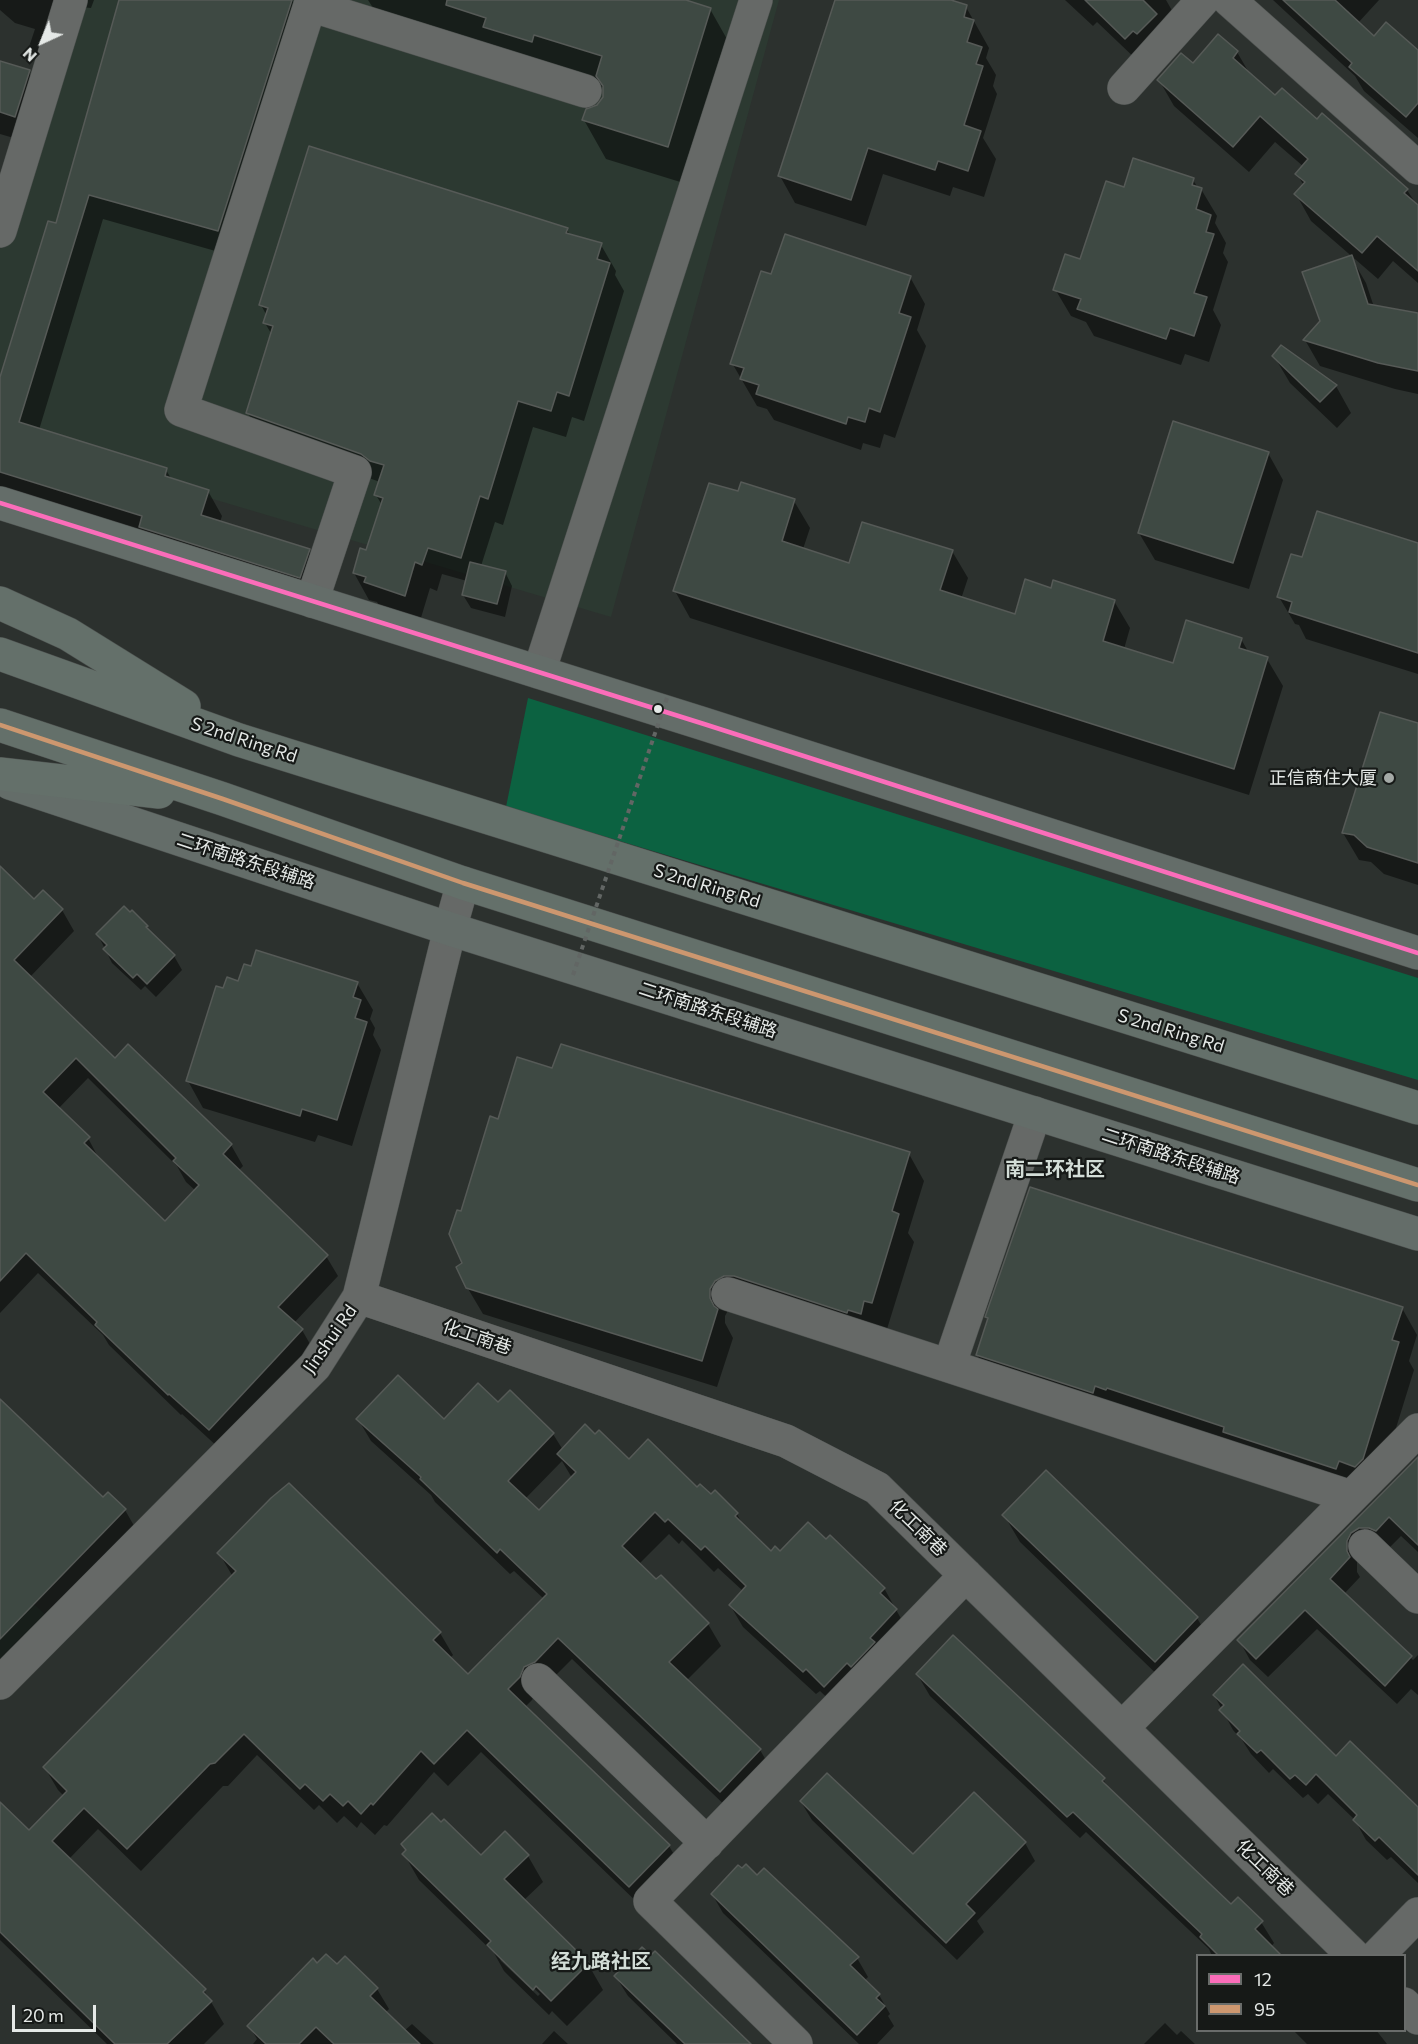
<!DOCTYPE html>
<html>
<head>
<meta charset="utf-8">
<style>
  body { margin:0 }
  #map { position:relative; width:1418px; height:2044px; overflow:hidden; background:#2c312e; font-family:Commissioner,sans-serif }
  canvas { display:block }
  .legend { position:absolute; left:1196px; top:1954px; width:210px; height:78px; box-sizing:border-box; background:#161917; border:2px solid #696c6a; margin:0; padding:8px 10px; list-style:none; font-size:18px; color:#e5e9e7 }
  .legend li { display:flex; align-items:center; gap:12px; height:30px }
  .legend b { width:30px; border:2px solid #696c6a }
  .north { position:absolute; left:12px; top:12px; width:60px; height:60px; -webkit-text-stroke:4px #161917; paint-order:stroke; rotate:224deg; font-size:16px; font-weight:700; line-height:24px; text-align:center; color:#e5e9e7 }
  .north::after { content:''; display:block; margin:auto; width:21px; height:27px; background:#e5e9e7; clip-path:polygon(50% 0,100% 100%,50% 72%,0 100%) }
  .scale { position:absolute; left:12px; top:2005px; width:84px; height:27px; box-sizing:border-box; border:3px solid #e5e9e7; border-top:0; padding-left:8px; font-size:18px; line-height:21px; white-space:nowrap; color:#e5e9e7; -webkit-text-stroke:4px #161917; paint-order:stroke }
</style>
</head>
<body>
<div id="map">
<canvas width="1418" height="2044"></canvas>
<ul class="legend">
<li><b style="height:8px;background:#fb6dba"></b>12</li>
<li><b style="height:8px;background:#cd976f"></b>95</li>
</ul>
<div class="north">N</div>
<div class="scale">20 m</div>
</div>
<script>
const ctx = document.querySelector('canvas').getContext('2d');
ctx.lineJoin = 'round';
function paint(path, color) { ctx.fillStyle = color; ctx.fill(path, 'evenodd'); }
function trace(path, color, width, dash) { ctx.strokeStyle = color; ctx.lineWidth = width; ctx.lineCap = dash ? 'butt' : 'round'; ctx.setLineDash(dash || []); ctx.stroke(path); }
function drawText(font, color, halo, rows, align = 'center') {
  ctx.font = font + ' Commissioner,"Noto Sans SC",sans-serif'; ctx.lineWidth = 4.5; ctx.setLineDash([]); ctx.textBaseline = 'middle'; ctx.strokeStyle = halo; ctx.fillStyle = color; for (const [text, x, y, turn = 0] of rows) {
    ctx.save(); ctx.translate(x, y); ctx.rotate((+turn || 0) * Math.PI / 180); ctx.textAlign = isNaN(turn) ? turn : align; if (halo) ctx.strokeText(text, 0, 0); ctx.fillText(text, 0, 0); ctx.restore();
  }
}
const built = new Path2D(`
  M71,0H779L611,617L0,436V231Z
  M0,1574L45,1614L0,1660Z`);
const green = new Path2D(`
  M528,698L1418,978V1080L506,807Z`);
const shadow = new Path2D(`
  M0,0H94L91,8L81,7L45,68L30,44L35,29L15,23L0,10Z
  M130,0H292L307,25L233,256L103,219L39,430L166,470L172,480L208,491L222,516L220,522L309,550L323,575L314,602L0,492V382L57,225Z
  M368,0H681L710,9L732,48L690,185L606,159L584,120L604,98L605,88L377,14Z
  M836,0H946L966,7L989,48L986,58L996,75L993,86L997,94L983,138L996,159L984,197L953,187L950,196L883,174L866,226L795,203L780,176Z
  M1065,0H1166L1178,21L1140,63L1097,22L1093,26Z
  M1273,0H1379L1358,23L1374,38L1386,25L1418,49V138L1364,91L1355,76Z
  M1218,36L1237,52L1251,76L1275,97L1317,121L1407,190L1418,207V283L1393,261L1378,279L1311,221L1296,194L1304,186L1297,174L1304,167L1275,142L1249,172L1174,106L1159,80L1193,65Z
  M0,63L29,72L44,99L31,143L0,134Z
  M1193,180L1198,188L1201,189L1217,216L1215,223L1226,243L1223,253L1228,262L1213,310L1221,325L1209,362L1185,354L1181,365L1094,336L1086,322L1071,316L1055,289L1081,261L1125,188Z
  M567,229L570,236L601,245L616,271L615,275L624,291L584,421L572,417L566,437L533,427L503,525L495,522L481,566L505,572L512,586L505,617L471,608L463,595L467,581L442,574L437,591L430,588L420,621L381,609L377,602L369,600L354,573L367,552L382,505L376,495L380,482L263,440L248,413L272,335L265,323L267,316L261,305Z
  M1351,257L1366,283L1374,307L1418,315V394L1395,389L1320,366L1305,340L1321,322Z
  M772,276L910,277L925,304L917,330L926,346L895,438L884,434L880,448L863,443L861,450L774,420L767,409L757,406L732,363Z
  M1274,356L1336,386L1351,413L1337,428L1290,383Z
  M1268,453L1283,480L1249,589L1155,560L1139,533Z
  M739,493L794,501L810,528L803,549L850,565L952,551L968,578L961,599L1016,616L1052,590L1114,601L1130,628L1124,649L1174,665L1241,639L1249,653L1267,659L1283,686L1249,795L690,618L675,591Z
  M1418,544V674L1306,639L1299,625L1295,624L1279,597L1303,559Z
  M1418,725V885L1384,874L1371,862L1359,860L1343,833Z
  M0,868L34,902L44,892L62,910L74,931L30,977L115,1060L128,1046L231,1145L243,1166L238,1171L326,1256L338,1276L294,1323L302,1330L314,1351L221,1450L182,1414L181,1415L109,1345L103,1335L38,1273L0,1313ZM88,1078L177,1166L186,1182L196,1191L165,1223L99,1159L88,1138L58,1109Z
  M132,912L174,956L182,970L156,997L145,986L141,990L112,963L98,935Z
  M239,983H357L373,1010L370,1019L375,1028L373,1035L381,1050L352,1146L318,1135L315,1142L203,1108L188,1081L224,990Z
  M553,1069L909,1154L924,1181L908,1233L914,1242L887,1329L730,1307L725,1316V1323L733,1338L717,1387L483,1314L467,1287L464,1263L462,1213L499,1121Z
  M1402,1308L1417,1335L1409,1361L1414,1370L1378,1486L1371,1493L993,1382L977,1355L989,1319L987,1317Z
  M510,1392L553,1434L563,1450L595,1436L629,1461L698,1489L737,1514L745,1529L771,1553H780L884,1588L909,1633L838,1708L820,1691L816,1694L743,1627L730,1605L743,1591L718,1568L714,1572L682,1540L679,1544L669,1534L639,1564L708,1624L721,1646L686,1681L760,1750L773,1772L734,1814L572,1659L547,1684L537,1690L532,1700L525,1707L669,1846L682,1868L643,1908L481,1752L448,1786L434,1772L387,1826L384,1825L375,1835L361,1822L357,1828L344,1816L337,1823L319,1805L314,1810L257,1755L228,1786H223L141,1871L98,1829L69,1859L204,1990L224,2024L204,2044H107L0,1940V1805L29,1832L64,1796L58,1790L45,1768L233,1577L219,1553L440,1633L453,1655L450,1658L468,1676L544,1599L514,1571L510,1574L435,1502L431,1495L371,1441L358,1419L444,1421L498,1404ZM562,1461L572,1478L539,1512L525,1499Z
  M0,1401L103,1499L125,1510L137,1531L0,1673Z
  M1418,1459V1552L1401,1536L1387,1550L1362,1553L1357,1562V1572L1360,1577L1344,1594L1413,1660L1418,1655V1695L1411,1689L1397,1704L1317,1629L1268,1677L1250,1660L1239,1640Z
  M1004,1515L1197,1618L1213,1645L1171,1688L1020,1542Z
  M917,1674L1103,1779L1110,1791L1231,1907L1261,1922L1274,1943L1271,1947L1280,1956H1212L1209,1949L1086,1832L1080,1838L930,1696Z
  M1214,1695L1336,1758L1418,1809V1883L1391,1857L1387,1860L1366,1840L1355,1820L1328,1794L1318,1804L1308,1794L1303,1798L1273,1769L1269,1773L1251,1754L1242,1740L1233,1730Z
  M801,1802L913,1857L1025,1843L1035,1861L977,1921L984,1932L957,1960L812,1820Z
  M505,1833L528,1856L543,1882L524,1900L588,1964L603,1990L567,2026L552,2011L549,2015L511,1978L504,1971L494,1953L419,1880L404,1854L407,1851L403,1844L481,1857ZM498,1954L540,1994L538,1996L501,1961Z
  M712,1894L857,1958L868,1977L864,1981L879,1995L890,2014L888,2016L894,2026L877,2044H859L723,1913Z
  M318,1965L337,1966L377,1989L389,2009L385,2013L404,2031L412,2024L434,2044H253L257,2039L249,2026Z
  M616,1977L749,2044H677L628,1996Z
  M1165,2023L1177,2035L1181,2031L1195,2044H1144Z
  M1293,2030H1376L1387,2044H1307Z
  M554,2031L568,2044H542Z`);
const building = new Path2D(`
  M119,0H292L218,231L89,195L19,422L167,468L165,476L209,490L201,515L310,549L300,578L139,527L142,516L0,472V377L48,221L56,223Z
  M447,0H686L711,8L668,147L582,120L586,109L597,105L603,97V86L596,76L602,56L534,35L532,42L483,27L486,18L446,5Z
  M835,0H951L967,5L964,17L974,20L967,42L982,47L976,64L983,66L964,125L981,131L968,171L938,161L935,170L868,148L851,200L778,176Z
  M1085,0H1143L1157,14L1137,34L1133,31L1125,39Z
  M1283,0H1335L1374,36L1386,22L1418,50V103L1406,117L1349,67L1352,63Z
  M1218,34L1238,51L1233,58L1275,95L1282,88L1317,119L1322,113L1408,189L1404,193L1418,205V271L1377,236L1362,253L1294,194L1305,182L1295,174L1308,159L1260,116L1233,147L1157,80L1181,53L1193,63Z
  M0,61L30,70L15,117L0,112Z
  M309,146L568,228L566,233L602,243L597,259L610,263L569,396L557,392L551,411L518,401L488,499L480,496L461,558L428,548L422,565L415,562L405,596L364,582L366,577L353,573L360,548L366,550L383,498L374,495L384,465L370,461L361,454L246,413L273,326L263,323L268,308L259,305Z
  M1133,158L1194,178L1192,185L1202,188L1196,209L1211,215L1206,232L1214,234L1194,293L1207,297L1194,336L1170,328L1166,339L1077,309L1081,299L1053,290L1065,254L1080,259L1106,181L1124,187Z
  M785,234L911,276L899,313L911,317L880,412L869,408L865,422L848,417L846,424L756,394L759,385L740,379L744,368L730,364L761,271L771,274Z
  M1352,255L1368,304L1418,313V371L1378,363L1303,340L1320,321L1302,272Z
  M1281,345L1337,385L1320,402L1272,356Z
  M1173,421L1269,452L1233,563L1138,533Z
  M741,482L795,499L782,541L849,563L862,522L953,550L940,590L1015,614L1025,579L1051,588L1053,580L1115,600L1103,641L1173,663L1186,620L1242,638L1239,648L1268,657L1234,769L673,591L709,483L738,491Z
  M1317,511L1418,543V653L1289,612L1292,602L1277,597L1291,554L1302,557Z
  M470,562L506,571L497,604L462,595Z
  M1380,712L1418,723V863L1367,847L1354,835L1342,833Z
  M0,866L34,899L43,890L63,909L14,960L115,1058L128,1044L232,1144L223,1154L328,1255L278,1307L303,1329L209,1430L169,1394L168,1395L95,1325L97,1322L26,1253L0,1281ZM76,1058L176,1158L173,1161L199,1185L165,1221L84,1143L90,1137L43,1092Z
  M124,906L130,912L132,910L148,926L146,927L175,955L147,984L137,974L133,978L103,949L107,945L96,934Z
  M256,950L358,982L353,997L361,1000L355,1018L367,1022L337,1120L302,1109L300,1116L186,1081L216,986L223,988L227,977L238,981L244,964L251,966Z
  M561,1044L910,1152L892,1211L899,1214L872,1303L864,1301L861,1314L848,1310L847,1313L734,1276H724L715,1281L710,1289V1298L714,1306L718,1309L702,1361L466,1288L456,1267L462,1263L449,1234L457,1210L461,1211L490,1116L498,1119L517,1057L552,1068Z
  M1030,1187L1403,1307L1392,1340L1399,1342L1363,1459L1355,1467L1339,1461L1336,1469L1223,1432L1224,1427L1107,1388L1106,1390L1095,1386L1093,1393L976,1355L988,1318L985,1317Z
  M398,1375L444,1419L478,1383L498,1402L510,1390L554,1433L508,1481L539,1510L576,1472L557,1454L585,1424L595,1434L599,1430L629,1459L648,1439L697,1487L700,1484L711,1494L715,1490L738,1513L735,1516L771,1551L775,1546L780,1551L808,1522L826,1539L830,1535L885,1588L880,1593L897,1609L870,1638L875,1642L851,1667L847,1663L824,1687L806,1669L803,1672L729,1605L746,1586L705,1546L701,1550L668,1519L665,1522L655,1512L622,1546L656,1579L661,1575L709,1623L669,1662L761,1749L720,1792L558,1638L535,1662L524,1667L520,1677L508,1689L670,1845L629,1887L467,1730L434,1764L421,1751L373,1805L371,1803L361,1814L348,1801L343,1806L330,1794L323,1801L305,1784L300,1789L244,1734L215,1763L210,1764L127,1849L84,1808L52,1841L206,1989L203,1992L212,2001L167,2044H115L0,1932V1802L29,1830L67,1791L43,1767L236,1571L217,1553L271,1498L289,1483L441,1632L433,1640L468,1674L547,1594L500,1549L497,1553L420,1479L421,1477L356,1419Z
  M0,1399L103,1497L108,1492L126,1509L0,1639Z
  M1418,1457V1545L1389,1517L1376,1531L1369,1528H1359L1351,1533L1347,1541V1551L1350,1557L1330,1579L1412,1656L1385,1686L1305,1610L1256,1659L1237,1640Z
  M1046,1470L1198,1617L1155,1662L1002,1515Z
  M953,1635L1105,1778L1102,1781L1231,1904L1238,1897L1263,1921L1255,1929L1282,1956H1219L1200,1937L1202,1934L1073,1812L1067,1817L916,1674Z
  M1243,1664L1336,1756L1350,1741L1418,1807V1875L1379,1837L1375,1841L1353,1820L1357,1815L1316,1774L1306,1785L1295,1775L1290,1779L1261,1750L1257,1753L1237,1734L1240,1731L1219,1710L1224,1705L1213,1695Z
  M827,1773L913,1854L974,1792L1026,1842L966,1904L975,1913L946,1943L800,1801Z
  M432,1813L441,1822L444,1819L481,1855L505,1831L529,1855L504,1879L589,1963L551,2001L536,1986L533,1990L494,1952L487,1945L491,1941L402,1854L406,1850L401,1844Z
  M746,1864L757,1875L764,1868L859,1957L850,1965L880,1994L876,1998L885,2006L857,2035L711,1894L738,1865L742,1868Z
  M642,1947L651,1955L655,1951L751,2044H685L614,1976Z
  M326,1954L337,1964L345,1956L378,1988L370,1996L420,2044H334L316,2027L299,2044H266L247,2026L313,1958L317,1963Z`);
const minor = new Path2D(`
  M1229,0L1418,168
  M1124,88L1203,0
  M0,231L71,0
  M312,601L355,472L181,410L310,5L585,91
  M539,672L756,0
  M728,1294L1351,1497
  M359,1297L786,1441L877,1488L1354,1956
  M949,1366L1035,1113
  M1365,1546L1418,1597
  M538,1680L707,1843
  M0,1683L315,1366L359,1297L450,929L463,883
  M1122,1728L1418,1430
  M1377,1956L1418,1914
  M1404,2004L1418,2018
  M796,2044L650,1901L966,1575`);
const major = new Path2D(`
  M0,503L704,724L1418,953
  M10,783L450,929L1418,1234`);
const highway = new Path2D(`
  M0,603L68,634L184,706
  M0,654L239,740L1418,1108
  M0,725L223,799L463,883L1418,1185
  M0,774L159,792`);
const pathBridge = new Path2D(`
  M573,975L668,695`);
const bus1 = new Path2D(`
  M0,503L704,724L1418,953`);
const bus2 = new Path2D(`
  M0,725L223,799L463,883L1418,1185`);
const markers = [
  [658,709,5,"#e5e9e7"],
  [1389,778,6,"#a4a9a6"]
];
const streetNames = [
  ["S 2nd Ring Rd",244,740,18],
  ["二环南路东段辅路",246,861,18],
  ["S 2nd Ring Rd",707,886,17],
  ["二环南路东段辅路",708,1010,18],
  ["S 2nd Ring Rd",1171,1031,17],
  ["二环南路东段辅路",1171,1156,18],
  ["化工南巷",477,1337,19],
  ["Jinshui Rd",330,1339,-55],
  ["化工南巷",918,1528,44],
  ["化工南巷",1265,1868,44]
];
const poiNames = [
  ["正信商住大厦",1377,778]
];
const neighbourhoodNames = [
  ["南二环社区",1055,1169],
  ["经九路社区",601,1961]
];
paint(built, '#2c3931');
paint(green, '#0c6241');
paint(shadow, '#0007');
paint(building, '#3e4943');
trace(building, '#565a57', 1.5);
trace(minor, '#4b4f4d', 34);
trace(major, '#4b4f4d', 34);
trace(highway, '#4b4f4d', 34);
trace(minor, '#666967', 33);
trace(major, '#646d69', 33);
trace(highway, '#64706a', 33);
trace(pathBridge, '#626664', 4, [4.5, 4.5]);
trace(bus1, '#fb6dba', 4.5);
trace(bus2, '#cd976f', 4.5);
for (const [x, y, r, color] of markers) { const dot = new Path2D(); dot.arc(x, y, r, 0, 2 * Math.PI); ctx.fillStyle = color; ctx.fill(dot); trace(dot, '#161917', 2); }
drawText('18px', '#e5e9e7', '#161917', streetNames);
drawText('18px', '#e5e9e7', '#161917', poiNames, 'right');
drawText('bold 20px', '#d3ddd7', '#161917', neighbourhoodNames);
</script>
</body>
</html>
